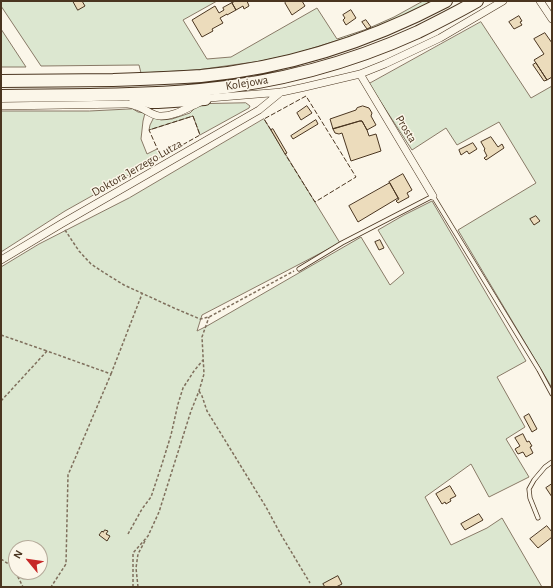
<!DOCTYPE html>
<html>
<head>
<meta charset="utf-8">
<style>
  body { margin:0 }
  #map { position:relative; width:553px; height:588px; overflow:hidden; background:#fbf6e9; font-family:"Alegreya Sans",sans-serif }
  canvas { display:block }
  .frame { position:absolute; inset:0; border:2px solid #4a3520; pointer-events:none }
  .north { position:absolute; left:8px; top:540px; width:40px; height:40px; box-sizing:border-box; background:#fbf6e9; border:1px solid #b4a999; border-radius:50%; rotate:299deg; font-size:11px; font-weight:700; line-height:16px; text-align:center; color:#4a3520 }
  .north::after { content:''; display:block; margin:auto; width:14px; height:18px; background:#c62828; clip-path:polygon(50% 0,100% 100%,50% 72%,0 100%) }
</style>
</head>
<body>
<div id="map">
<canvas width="553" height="588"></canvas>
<div class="frame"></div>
<div class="north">N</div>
</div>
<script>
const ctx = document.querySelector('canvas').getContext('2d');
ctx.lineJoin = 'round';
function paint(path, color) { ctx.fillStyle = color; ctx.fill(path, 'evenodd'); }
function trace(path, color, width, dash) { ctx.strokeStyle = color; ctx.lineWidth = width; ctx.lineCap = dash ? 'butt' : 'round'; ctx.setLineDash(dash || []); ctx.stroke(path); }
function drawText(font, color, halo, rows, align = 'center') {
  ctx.font = font + ' "Alegreya Sans",sans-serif'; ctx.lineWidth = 3; ctx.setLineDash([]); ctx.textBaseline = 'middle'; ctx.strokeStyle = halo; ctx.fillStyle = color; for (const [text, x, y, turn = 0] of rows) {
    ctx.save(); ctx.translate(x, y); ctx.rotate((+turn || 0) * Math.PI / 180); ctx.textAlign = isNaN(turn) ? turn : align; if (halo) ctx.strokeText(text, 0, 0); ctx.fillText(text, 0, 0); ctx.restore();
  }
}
const green = new Path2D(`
  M1,1H217L183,20L207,59L231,57L317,8L337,39L367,29L394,17L423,1H428L429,2L419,9L392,21L361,33L294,54L261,61L197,70L141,73L139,65L41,66L1,6Z
  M481,22L531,98L552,86V388L458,230L536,183L499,122L457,145L446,128L412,150L369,84Z
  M1,29L26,67H1Z
  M246,103L250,106L249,108L200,135L193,116L149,130L150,125L154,117L161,120L172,119L190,113L199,104Z
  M133,109L138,112L145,113L143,121L141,139L147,154L157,149L161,157L65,211L1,252V111H89Z
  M264,119L340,243L202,315L197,331L207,326L361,237L390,285L404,273L378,230L404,215L432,201L526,361L497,377L525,427L506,439L529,477L489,497L471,464L425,497L451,545L487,528L502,518L542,587H1V267L39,244L129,198ZM16,548H40V572H16Z`);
const building = new Path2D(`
  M73,1H82L85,6L78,10Z
  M236,1H247L249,6L244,9L243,6L236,10L232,3Z
  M287,1H302L305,6L292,15L285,3Z
  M232,3L236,10L227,15V14L220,18L223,23L212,29L213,31L202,37L192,20L215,6L219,13L224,10L223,8Z
  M351,10L356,18L346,25L343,20L345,18L343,15Z
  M519,16L522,21L520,22L522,25L514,29L509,22Z
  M366,20L371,27L367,29L362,22Z
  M545,33L552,43V77L547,80L534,60L544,54L534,39Z
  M536,63L547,80L544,81L533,65Z
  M307,106L312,113L301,120L297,113Z
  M363,106L369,108L372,113L371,116L376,125L367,130L362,121H360L333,129L330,119L356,110L357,108Z
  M316,120L318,124L293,139L291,136Z
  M360,121H362L367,130L369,136L376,134L381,151L351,161L342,133L339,134L335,133L333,129Z
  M273,129L287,153L285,154L271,130Z
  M491,137L498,147L502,144L504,148L486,160L484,158L487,156L484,150L485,149L481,142Z
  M473,143L477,149L469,154L467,151L461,155L459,150Z
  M403,174L412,190L407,193L409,197L398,203L396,201L399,199L389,182Z
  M390,183L398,198L358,222L349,206Z
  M536,216L540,221L534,225L530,219Z
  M380,240L384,248L379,250L375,242Z
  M529,414L537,429L532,432L524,417Z
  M523,434L527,442L529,441L532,446L530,447L533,453L526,457L523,452L518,454L515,449L520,446L515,438Z
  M552,484V497L546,488Z
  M450,486L456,496L450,499L451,501L446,504L445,502L442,504L436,494Z
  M479,514L483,520L465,530L461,524Z
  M547,526L552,532V537L538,548L530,539Z
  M105,530L108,531L106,534L110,536L107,541L99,535L102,531L103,532Z
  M338,576L342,584L336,587H325L323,584Z`);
const path = new Path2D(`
  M65,230L79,251L91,264L103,272L124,285L174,308L200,319L209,317L294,271
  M1,335L47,351
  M111,374L142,294
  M199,391L202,396L207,411L266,507L280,533L310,583
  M1,401L47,351L111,374L68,475L66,564L51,587
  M128,534L142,509L151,497L162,464L171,435L178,404L183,388L194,371L203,360
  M1,559L13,567L23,587
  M133,587V553L148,536L159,512L191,411L199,391L204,374L202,337L209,317
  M138,587L136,568L138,554L146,539`);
const lane = new Path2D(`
  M299,269L342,243L433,196L539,370L552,394
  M538,518L530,498L529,489L534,480L545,467L552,462`);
const street = new Path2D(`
  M540,1L552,19
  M360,74L433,196
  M1,106L127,104C130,104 134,105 136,106C144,108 151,115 159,116C170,117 182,111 192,106C198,104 202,100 209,98L282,92L305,87L360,74L385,64L440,38L503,1
  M1,260L61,224L259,110L281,92`);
const highway = new Path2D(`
  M1,81C38,81 76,80 113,80C143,79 172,78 201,76C287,68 370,41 446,1
  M1,96C67,95 134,96 200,90C275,83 350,63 418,32C438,22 458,12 477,1
  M134,97L151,102H158L205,99`);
const fence = new Path2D(`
  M193,116L200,135L161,157L149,130Z
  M271,130L264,119L306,96L356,177L315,202L285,154`);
const streetNames = [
  ["Kolejowa",247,83,-9],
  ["Prosta",406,129,59],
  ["Doktora Jerzego Lutza",137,168,-30]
];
paint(green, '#dce7d0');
trace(green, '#887966', 1);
paint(building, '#ecdcbc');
trace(building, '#4a3520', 1);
trace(lane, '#4a3520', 5);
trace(street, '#4a3520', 8);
trace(highway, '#4a3520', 14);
trace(path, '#7f6f5c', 1.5, [3, 2]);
trace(lane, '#fbf6e9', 3.5);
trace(street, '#fbf6e9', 7);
trace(highway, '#fbf6e9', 12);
trace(fence, '#4a3520', 1, [5, 2]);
drawText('12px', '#4a3520', '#fbf6e9', streetNames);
</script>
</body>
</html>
